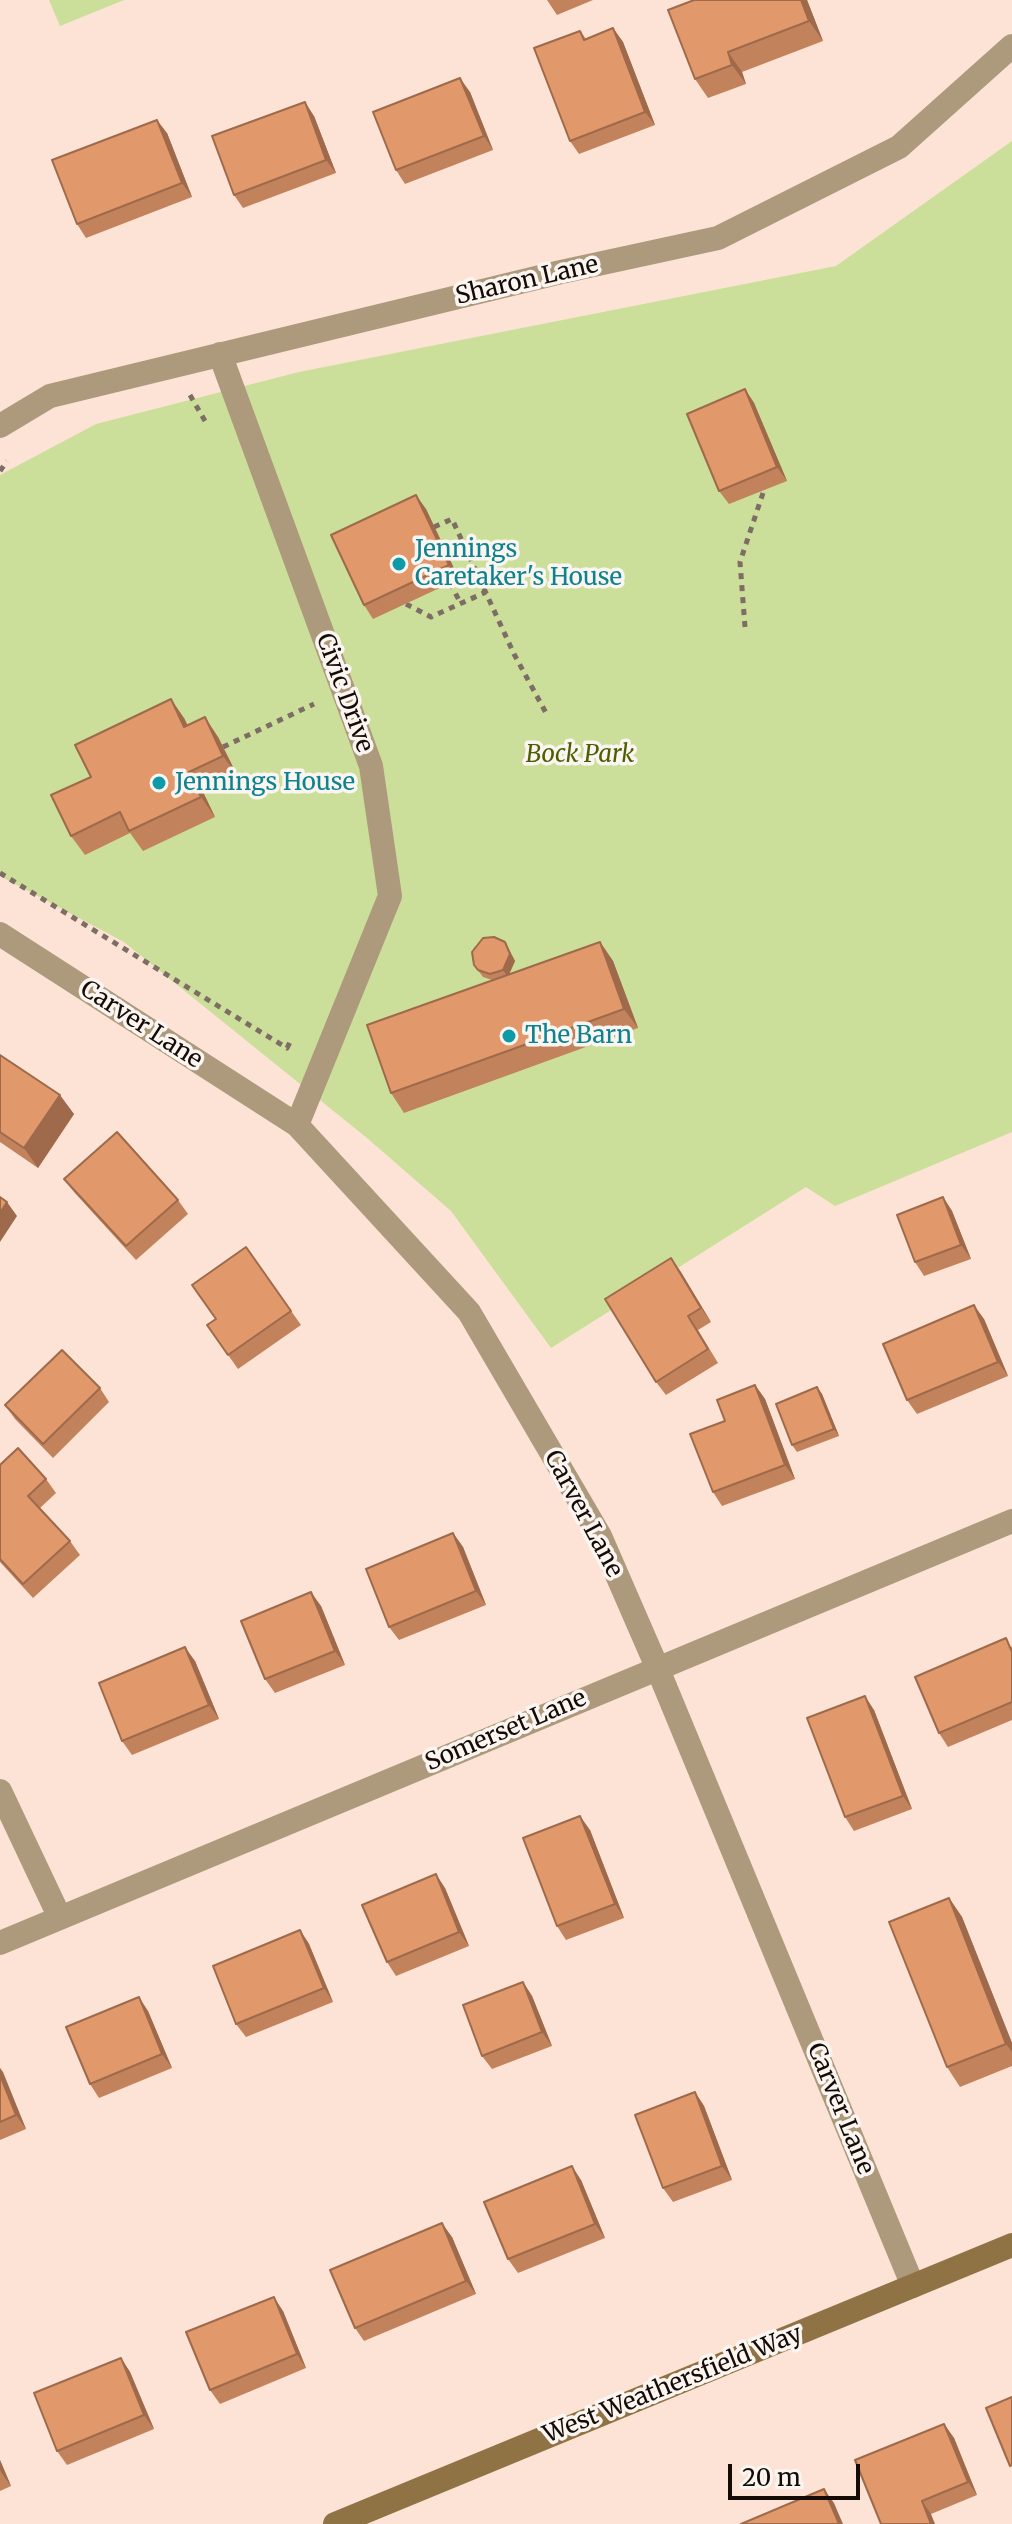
<!DOCTYPE html>
<html>
<head>
<meta charset="utf-8">
<style>
  body { margin:0 }
  #map { position:relative; width:1012px; height:2524px; overflow:hidden; background:#fce3d5; font-family:Merriweather,serif }
  canvas { display:block }
  .scale { position:absolute; left:728px; top:2464px; width:132px; height:36px; box-sizing:border-box; border:4px solid #150b06; border-top:0; padding-left:10px; font-size:24px; line-height:28px; white-space:nowrap; color:#150b06; -webkit-text-stroke:6px #fbf5f1; paint-order:stroke }
</style>
</head>
<body>
<div id="map">
<canvas width="1012" height="2524"></canvas>
<div class="scale">20 m</div>
</div>
<script>
const ctx = document.querySelector('canvas').getContext('2d');
ctx.lineJoin = 'round';
function paint(path, color) { ctx.fillStyle = color; ctx.fill(path, 'evenodd'); }
function trace(path, color, width, dash) { ctx.strokeStyle = color; ctx.lineWidth = width; ctx.lineCap = dash ? 'butt' : 'round'; ctx.setLineDash(dash || []); ctx.stroke(path); }
function drawText(font, color, halo, rows, align = 'center') {
  ctx.font = font + ' Merriweather,serif'; ctx.lineWidth = 7; ctx.setLineDash([]); ctx.textBaseline = 'middle'; ctx.strokeStyle = halo; ctx.fillStyle = color; for (const [text, x, y, turn = 0] of rows) {
    ctx.save(); ctx.translate(x, y); ctx.rotate((+turn || 0) * Math.PI / 180); ctx.textAlign = isNaN(turn) ? turn : align; if (halo) ctx.strokeText(text, 0, 0); ctx.fillText(text, 0, 0); ctx.restore();
  }
}
const green = new Path2D(`
  M49,0H124L60,26Z
  M1012,141V1132L835,1206L806,1187L551,1348L451,1211L367,1138L124,942L0,876V475L96,424L299,372L836,266Z`);
const path = new Path2D(`
  M190,395L205,421
  M0,471L7,461
  M434,527L452,519L514,654L546,713
  M450,583L461,604
  M406,604L431,617L486,592
  M745,627L740,562L764,490
  M223,747L314,704
  M0,873L287,1048L290,1042`);
const street = new Path2D(`
  M220,354L371,766L390,896L297,1125
  M0,426L50,396L561,272L718,238L899,147L1012,46
  M0,934L297,1125L469,1312L600,1536L657,1667L913,2286
  M0,1791L60,1918
  M0,1943L1012,1521`);
const secondary = new Path2D(`
  M335,2524L1012,2245`);
const wall = new Path2D(`
  M547,0H593L557,15Z
  M807,0L823,41L742,72L746,84L708,98L695,79L668,10Z
  M613,28L623,42L655,125L579,154L570,141L580,31L586,39Z
  M470,92L493,150L405,184L396,170Z
  M314,116L336,173L243,208L234,195Z
  M167,133L192,197L86,238L77,224Z
  M745,389L754,403L787,481L729,504L719,491Z
  M426,509L459,579L373,619L364,605Z
  M184,718L188,726L218,737L237,775L203,792L215,817L143,851L130,833L85,855L71,836L91,777Z
  M505,942L515,961L509,974L600,942L613,961L638,1028L404,1113L391,1093L492,980L483,977L474,965Z
  M0,1055L74,1114L38,1168L0,1142Z
  M64,1179L178,1200L188,1214L136,1260L74,1192Z
  M943,1197L952,1211L971,1259L924,1276L915,1262Z
  M246,1247L301,1325L238,1369L207,1325L216,1319Z
  M671,1258L711,1322L698,1330L718,1363L666,1395L656,1382Z
  M984,1319L1008,1376L917,1414L907,1400Z
  M755,1385L765,1399L795,1479L722,1506L713,1492L725,1421Z
  M817,1387L822,1394L839,1436L797,1452L792,1445Z
  M100,1388L109,1402L53,1458L15,1419L5,1405Z
  M0,1465L46,1479L56,1493L40,1508L70,1541L80,1555L33,1598L0,1562Z
  M453,1533L463,1547L486,1605L399,1640L389,1627Z
  M321,1606L345,1665L275,1693L265,1679Z
  M1012,1646V1720L948,1747L939,1733Z
  M195,1661L219,1719L132,1755L122,1741Z
  M874,1710L912,1809L854,1831L845,1817Z
  M590,1830L624,1918L566,1940L557,1926Z
  M445,1888L469,1946L396,1976L387,1962Z
  M949,1898L962,1917L1012,2043V2066L960,2087L947,2067Z
  M300,1930L309,1944L333,2002L246,2037L236,2024Z
  M523,1982L532,1996L552,2046L492,2069L482,2056Z
  M148,2011L172,2068L99,2098L90,2084Z
  M0,2068L26,2129L0,2140Z
  M695,2092L704,2106L732,2180L673,2202L663,2188Z
  M581,2180L605,2238L518,2273L508,2259Z
  M452,2237L476,2294L364,2341L355,2328Z
  M283,2311L306,2368L220,2404L210,2390Z
  M121,2358L130,2372L154,2429L67,2465L57,2451Z
  M944,2424L954,2438L977,2495L931,2514L855,2460Z
  M0,2460L11,2486L0,2491Z`);
const shadedWall = new Path2D(`
  M801,0H807L823,41L809,21Z
  M613,28L623,42L655,125L645,112Z
  M728,52L742,72L746,84L732,65Z
  M460,78L470,92L493,150L484,136Z
  M305,102L314,116L336,173L326,160Z
  M157,120L167,133L192,197L182,183Z
  M745,389L754,403L787,481L777,467Z
  M416,495L426,509L459,579L449,565Z
  M171,699L184,718L198,747L184,727Z
  M205,717L218,737L237,775L223,756Z
  M189,772L203,792L215,817L201,797Z
  M505,942L515,961L508,977L503,970Z
  M600,942L613,961L638,1028L624,1009Z
  M60,1095L74,1114L38,1168L24,1148Z
  M943,1197L952,1211L971,1259L961,1245Z
  M7,1202L17,1216L0,1242V1213Z
  M671,1258L681,1272L711,1322L701,1308Z
  M974,1305L984,1319L1008,1376L998,1362Z
  M755,1385L765,1399L795,1479L785,1465Z
  M817,1387L822,1394L839,1436L834,1429Z
  M453,1533L463,1547L486,1605L476,1591Z
  M311,1592L321,1606L345,1665L335,1651Z
  M185,1647L195,1661L219,1719L209,1705Z
  M865,1696L874,1710L912,1809L903,1796Z
  M580,1816L590,1830L624,1918L615,1904Z
  M436,1874L445,1888L469,1946L459,1932Z
  M949,1898L962,1917L1012,2043V2052L1006,2044Z
  M300,1930L309,1944L333,2002L324,1988Z
  M523,1982L532,1996L552,2046L542,2032Z
  M139,1997L148,2011L172,2068L162,2054Z
  M0,2068L3,2072L26,2129L16,2115L0,2075Z
  M695,2092L704,2106L732,2180L722,2166Z
  M572,2166L581,2180L605,2238L595,2224Z
  M442,2223L452,2237L476,2294L466,2281Z
  M274,2297L283,2311L306,2368L297,2354Z
  M121,2358L130,2372L154,2429L144,2415Z
  M944,2424L954,2438L977,2495L968,2482Z
  M0,2460L11,2486L1,2472L0,2469Z
  M824,2489L834,2503L843,2524H839Z
  M922,2501L931,2514L935,2524H931Z`);
const building = new Path2D(`
  M694,0H801L809,21L728,52L732,65L695,79L668,10Z
  M613,28L645,112L570,141L534,48L580,31L584,40Z
  M460,78L484,136L396,170L373,112Z
  M305,102L326,160L234,195L212,136Z
  M157,120L182,183L77,224L52,160Z
  M745,389L777,467L719,491L687,414Z
  M416,495L449,565L364,605L331,535Z
  M171,699L184,727L205,717L223,756L189,772L201,797L129,831L120,812L71,836L51,795L91,777L75,745Z
  M494,937L505,942L510,954L503,970L490,974L478,970L474,965L472,952L483,938Z
  M600,942L624,1009L391,1093L367,1025Z
  M0,1055L60,1095L24,1148L0,1132Z
  M117,1132L178,1200L126,1246L64,1179Z
  M0,1197L7,1202L0,1213Z
  M943,1197L961,1245L915,1262L897,1215Z
  M246,1247L291,1311L228,1355L207,1325L216,1319L192,1285Z
  M671,1258L701,1308L688,1316L708,1349L656,1382L605,1299Z
  M974,1305L998,1362L907,1400L883,1344Z
  M62,1350L100,1388L43,1444L5,1405Z
  M755,1385L785,1465L713,1492L690,1434L725,1421L717,1400Z
  M817,1387L834,1429L792,1445L776,1404Z
  M18,1448L46,1479L28,1496L70,1541L23,1584L0,1559V1465Z
  M453,1533L476,1591L389,1627L366,1569Z
  M311,1592L335,1651L265,1679L241,1621Z
  M1006,1638L1012,1652V1702L939,1733L915,1677Z
  M185,1647L209,1705L122,1741L99,1683Z
  M865,1696L903,1796L845,1817L807,1718Z
  M580,1816L615,1904L557,1926L523,1838Z
  M436,1874L459,1932L387,1962L362,1905Z
  M949,1898L1006,2044L947,2067L889,1922Z
  M300,1930L324,1988L236,2024L213,1966Z
  M523,1982L542,2032L482,2056L463,2005Z
  M139,1997L162,2054L90,2084L66,2027Z
  M0,2075L16,2115L0,2122Z
  M695,2092L722,2166L663,2188L635,2115Z
  M572,2166L595,2224L508,2259L484,2202Z
  M442,2223L466,2281L355,2328L330,2270Z
  M274,2297L297,2354L210,2390L186,2332Z
  M121,2358L144,2415L57,2451L34,2393Z
  M1012,2397V2465L1010,2466L986,2408Z
  M944,2424L968,2482L922,2501L931,2524H881L855,2460Z
  M824,2489L839,2524H741Z`);
const markers = [
  [399,564,8,"#0f9aa8"],
  [159,783,8,"#0f9aa8"],
  [509,1036,8,"#0f9aa8"]
];
const streetNames = [
  ["Sharon Lane",527,281,-13],
  ["Civic Drive",344,693,70],
  ["Carver Lane",141,1025,33],
  ["Carver Lane",583,1514,62],
  ["Somerset Lane",506,1731,-23],
  ["Carver Lane",840,2109,68],
  ["West Weathersfield Way",673,2385,-22]
];
const cultureNames = [
  ["Jennings",415,550],
  ["Caretaker's House",415,578],
  ["Jennings House",175,783],
  ["The Barn",525,1036]
];
const parkNames = [
  ["Bock Park",580,755]
];
paint(green, '#cbdf9a');
trace(path, '#7e6d64', 5, [6, 6]);
trace(street, '#ad9a7c', 24);
trace(secondary, '#907345', 24);
paint(wall, '#c2835c');
paint(shadedWall, '#9e6a4b');
paint(building, '#e1986b');
trace(building, '#9e6a4b', 2);
for (const [x, y, r, color] of markers) { const dot = new Path2D(); dot.arc(x, y, r, 0, 2 * Math.PI); ctx.fillStyle = color; ctx.fill(dot); trace(dot, '#fbf5f1', 3); }
drawText('24px', '#150b06', '#fbf5f1', streetNames);
drawText('24px', '#0d838f', '#fbf5f1', cultureNames, 'left');
drawText('italic 24px', '#4d5e00', '#fbf5f1', parkNames);
</script>
</body>
</html>
